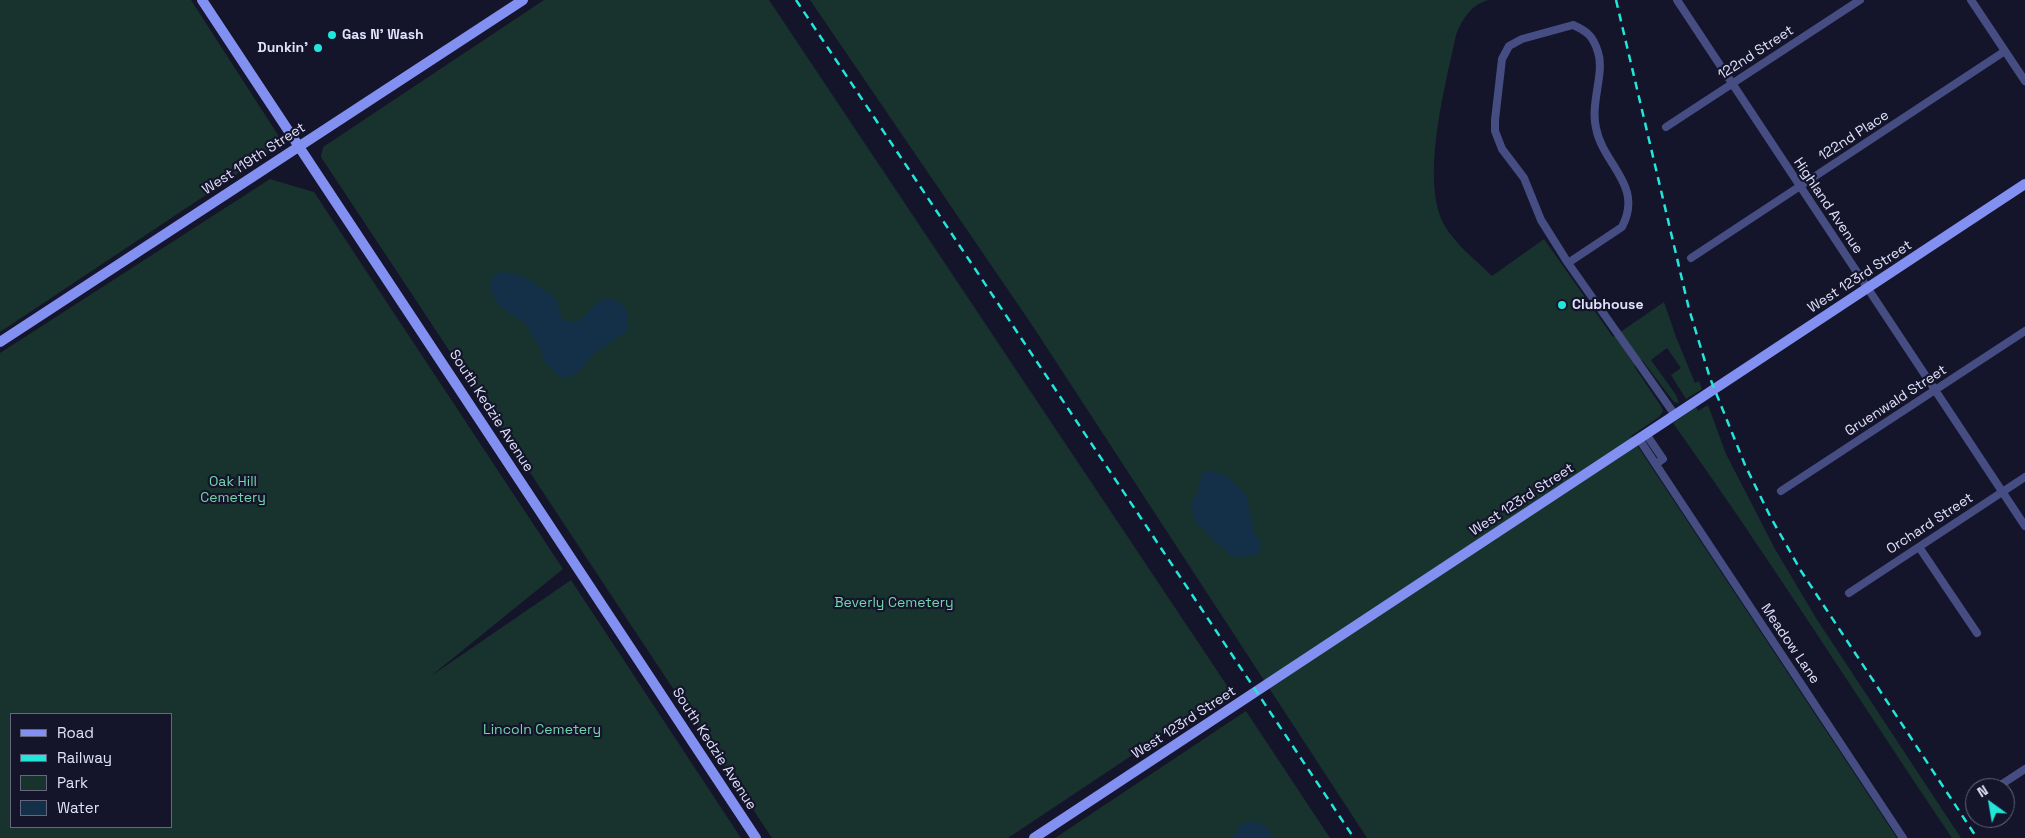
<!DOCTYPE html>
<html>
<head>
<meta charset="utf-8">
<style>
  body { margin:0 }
  #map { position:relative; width:2025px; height:838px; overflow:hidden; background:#14142a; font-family:"Space Grotesk",sans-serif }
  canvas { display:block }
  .legend { position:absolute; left:10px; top:713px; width:162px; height:115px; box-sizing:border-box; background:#14142a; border:1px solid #66667e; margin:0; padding:6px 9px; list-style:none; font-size:15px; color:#e0e2fc }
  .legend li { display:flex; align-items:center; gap:10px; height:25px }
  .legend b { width:25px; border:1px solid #66667e }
  .north { position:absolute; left:1965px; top:778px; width:50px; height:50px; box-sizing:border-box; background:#14142a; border:1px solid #66667e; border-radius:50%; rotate:328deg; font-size:14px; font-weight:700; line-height:20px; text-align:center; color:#e0e2fc }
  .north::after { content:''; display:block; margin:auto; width:18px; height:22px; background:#22e6d9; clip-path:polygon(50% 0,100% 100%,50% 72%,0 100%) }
</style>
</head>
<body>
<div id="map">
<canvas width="2025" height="838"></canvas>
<ul class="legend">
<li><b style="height:6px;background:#8291f1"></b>Road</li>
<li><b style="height:6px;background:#22e6d9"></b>Railway</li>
<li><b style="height:14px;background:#18332d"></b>Park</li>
<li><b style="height:14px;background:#143048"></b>Water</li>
</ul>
<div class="north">N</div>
</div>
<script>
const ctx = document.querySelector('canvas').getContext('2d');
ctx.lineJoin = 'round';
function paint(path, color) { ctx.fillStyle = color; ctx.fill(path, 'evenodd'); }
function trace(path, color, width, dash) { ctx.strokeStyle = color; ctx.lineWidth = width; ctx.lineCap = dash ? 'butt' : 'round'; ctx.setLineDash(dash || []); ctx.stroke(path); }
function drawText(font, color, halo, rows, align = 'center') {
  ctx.font = font + ' "Space Grotesk",sans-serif'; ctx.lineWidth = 4.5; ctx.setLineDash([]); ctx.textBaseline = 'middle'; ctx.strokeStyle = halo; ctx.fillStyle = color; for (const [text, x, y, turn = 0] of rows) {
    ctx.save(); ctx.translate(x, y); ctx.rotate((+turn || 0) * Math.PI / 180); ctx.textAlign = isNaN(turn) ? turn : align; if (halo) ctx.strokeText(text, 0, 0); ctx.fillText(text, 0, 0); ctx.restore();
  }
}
const green = new Path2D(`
  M0,0H191L278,135C279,147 274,148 266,155L0,332Z
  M544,0H769L1230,690L1008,838H772L321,157L323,147Z
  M810,0H1488C1470,6 1463,18 1456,35C1446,84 1419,181 1445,226C1456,245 1476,260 1492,276L1544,239L1613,337L1664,302L1676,337L1695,383L1699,381L1702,389L1686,399L1671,375L1681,368L1667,348L1651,360L1676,395L1679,403L1674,402L1642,360L1634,366L1661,406L1663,411L1659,417L1631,436L1897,838H1367L1032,325Z
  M270,179L314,192L563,569L431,676L571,580L741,838H0V353ZM11,714H171V827H11Z
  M1708,405L1726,454L1775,549L1816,618L1961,838H1952C1859,700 1770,559 1673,423L1696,407L1698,411Z
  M1246,711L1330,838H1055Z`);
const water = new Path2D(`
  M502,272L521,275L553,296L557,301L562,319C590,337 595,272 627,311L628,324L627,331L594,354L575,375L565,378L557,375L544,360L540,346L533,338L527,325L500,307L491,292L489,284L494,275Z
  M1211,471C1231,475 1235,484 1248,497L1246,499C1249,507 1254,527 1254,533L1262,544L1258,555L1240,557L1230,556L1222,546L1216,544L1202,527L1197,524L1191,509V502L1197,494L1202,473Z
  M1252,821C1263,822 1269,828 1273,838H1232L1241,824Z`);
const street = new Path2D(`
  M1677,0L2025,526
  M1971,0L2025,81
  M1573,25C1587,31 1593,36 1598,52C1605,73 1590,103 1596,128C1603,165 1644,185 1622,227L1568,263L1541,220L1524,178L1502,149L1495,131V120L1502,59L1509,46L1522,39Z
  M1666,127L1860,0
  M1691,258L2005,51
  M1568,263L1675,415
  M1646,434L1663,459L1656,464
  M1639,439L1903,838
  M1781,491L2025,331
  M1919,547L1977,633
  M1849,593L2025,477
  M1996,788L2025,769
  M1972,804L1975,802`);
const secondary = new Path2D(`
  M202,0L756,838
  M0,342L523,0
  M1034,838L2025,184`);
const rail = new Path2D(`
  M796,0L1354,838
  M1616,0L1689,309L1710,378L1745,465L1770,516L1801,571L1977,838`);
const markers = [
  [332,35,5,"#22e6d9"],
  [318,48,5,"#22e6d9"],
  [1562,305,5,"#22e6d9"]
];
const poiNames = [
  ["Gas N' Wash",342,35],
  ["Dunkin'",308,48,"right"],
  ["Clubhouse",1572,305]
];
const streetNames = [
  ["122nd Street",1756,53,-33],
  ["122nd Place",1854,136,-33],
  ["West 119th Street",254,159,-33],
  ["Highland Avenue",1828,206,56],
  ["West 123rd Street",1860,277,-33],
  ["Gruenwald Street",1896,401,-33],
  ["South Kedzie Avenue",491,411,57],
  ["West 123rd Street",1522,500,-33],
  ["Orchard Street",1930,524,-33],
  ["Meadow Lane",1790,644,56],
  ["West 123rd Street",1184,723,-33],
  ["South Kedzie Avenue",714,749,57]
];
const parkNames = [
  ["Oak Hill",233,482],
  ["Cemetery",233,498],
  ["Beverly Cemetery",894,603],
  ["Lincoln Cemetery",542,730]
];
paint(green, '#18332d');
paint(water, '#143048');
trace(street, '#454d83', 8);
trace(secondary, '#8291f1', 10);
trace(rail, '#22e6d9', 2.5, [8, 6]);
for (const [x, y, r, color] of markers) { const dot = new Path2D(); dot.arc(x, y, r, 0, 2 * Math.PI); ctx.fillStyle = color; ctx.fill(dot); trace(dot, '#14142a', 2); }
drawText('bold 14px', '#e0e2fc', '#14142a', poiNames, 'left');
drawText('14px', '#e0e2fc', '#14142a', streetNames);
drawText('14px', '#73d5ac', '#14142a', parkNames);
</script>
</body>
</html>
